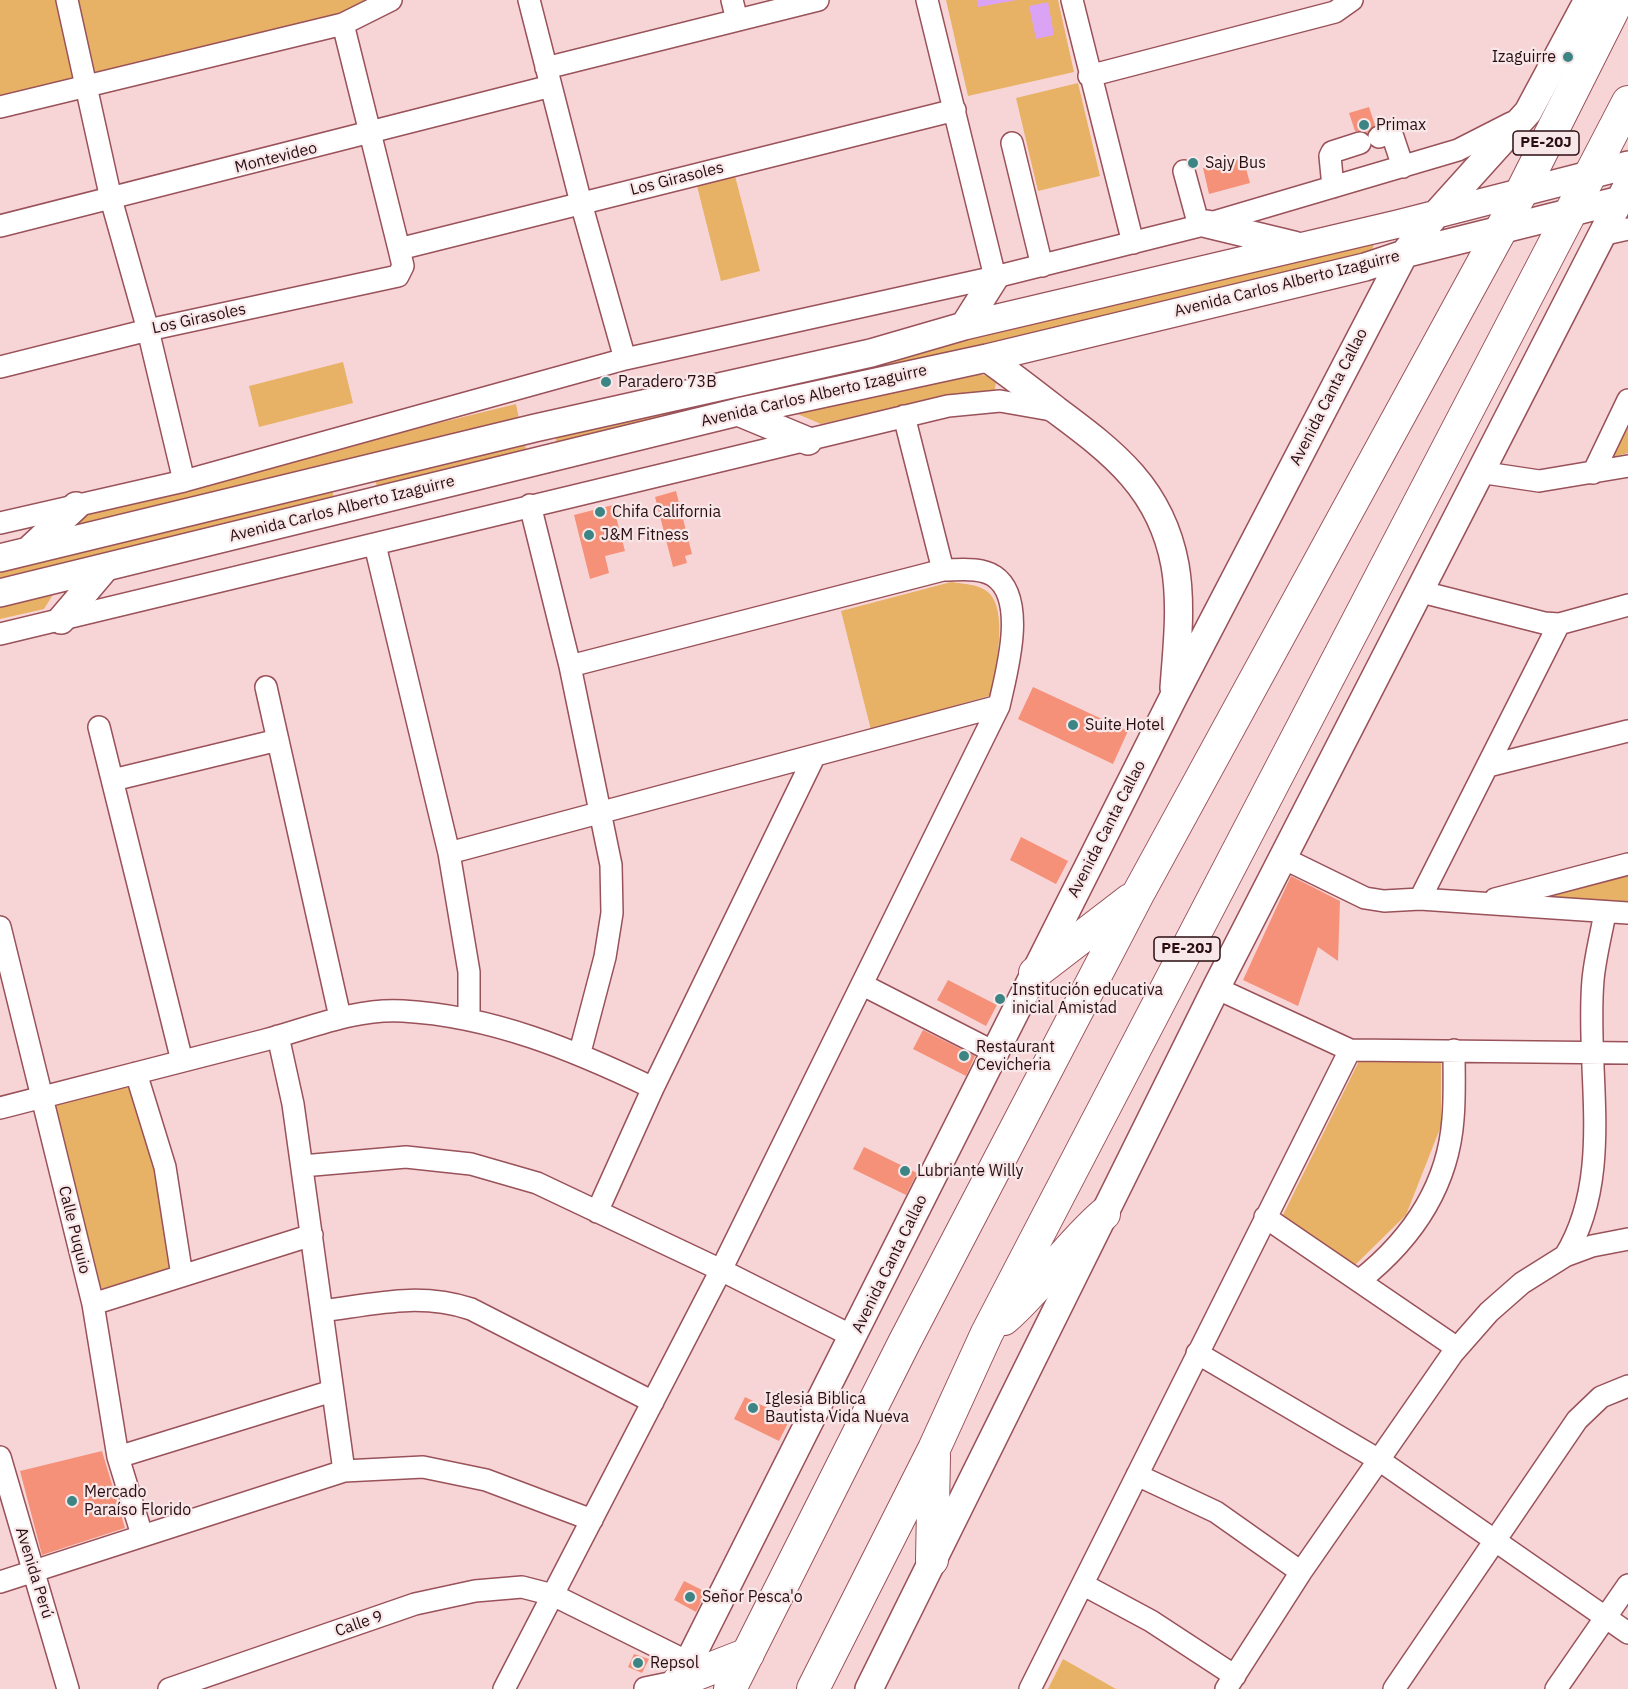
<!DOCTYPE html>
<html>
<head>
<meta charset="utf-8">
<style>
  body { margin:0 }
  canvas { display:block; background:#f7d5d7 }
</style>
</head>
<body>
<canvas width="1628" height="1689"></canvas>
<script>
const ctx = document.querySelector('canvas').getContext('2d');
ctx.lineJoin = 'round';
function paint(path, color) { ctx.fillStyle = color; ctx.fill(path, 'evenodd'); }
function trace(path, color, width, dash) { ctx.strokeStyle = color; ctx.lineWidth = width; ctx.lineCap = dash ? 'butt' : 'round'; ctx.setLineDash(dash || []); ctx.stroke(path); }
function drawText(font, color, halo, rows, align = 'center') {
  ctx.font = font + ' "IBM Plex Sans",sans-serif'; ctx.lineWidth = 4.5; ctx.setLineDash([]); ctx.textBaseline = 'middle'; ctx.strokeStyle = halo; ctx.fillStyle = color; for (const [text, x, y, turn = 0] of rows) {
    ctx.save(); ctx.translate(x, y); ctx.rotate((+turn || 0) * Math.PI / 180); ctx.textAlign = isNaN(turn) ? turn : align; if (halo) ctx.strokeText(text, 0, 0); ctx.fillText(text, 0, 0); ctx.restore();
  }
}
const green = new Path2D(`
  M0,0H55L73,79L0,97Z
  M73,0H377L354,12L91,74Z
  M946,0H1058L1074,72L968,96Z
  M1078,83L1100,176L1038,191L1016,98Z
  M735,176L760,271L721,281L697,186Z
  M1375,239L1371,255L885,376L879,368L886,359Z
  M343,362L353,403L259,427L249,386Z
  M841,364L843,375L556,445V434Z
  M943,370L997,377L994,394L939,397L821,424L788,410Z
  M516,404L519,419L49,535L64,515Z
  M1628,424V453L1613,457Z
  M524,442L527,452L377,487L374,477Z
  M331,486L334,498L0,578V565Z
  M951,582C963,584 981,584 990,594C1008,614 995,669 992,695L871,730L841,611Z
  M54,593L44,609L0,619V605Z
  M1628,873V903L1529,898Z
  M1359,1061L1441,1062V1126L1406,1215L1351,1269L1280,1221Z
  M138,1085L161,1177L174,1267L98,1290L50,1104Z
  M1063,1659L1116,1689H1048Z`);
const water = new Path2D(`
  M977,0H1017L978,7Z
  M1048,2L1054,35L1036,39L1029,6Z`);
const building = new Path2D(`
  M1369,107L1375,125L1367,133L1355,131L1349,113Z
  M1243,158L1250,183L1209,194L1203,168Z
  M676,491L692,554L685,556L687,563L673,567L655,497Z
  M613,505L625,551L605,556L609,573L590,579L574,515Z
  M1033,687L1128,731L1113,764L1018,719Z
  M1021,837L1068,861L1056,884L1010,860Z
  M1291,876L1340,901L1338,961L1318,947L1298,1006L1243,980Z
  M948,980L997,1005L986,1026L937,1000Z
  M923,1030L975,1056L966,1076L913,1049Z
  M864,1147L917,1173L906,1195L853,1169Z
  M745,1397L790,1419L779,1441L734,1419Z
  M102,1451L125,1528L42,1555L20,1471Z
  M684,1581L706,1592L696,1612L674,1600Z
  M634,1654L649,1659L642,1673L628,1667Z`);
const minor = new Path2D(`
  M67,0L111,199L148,330L184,481
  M529,0L581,203L625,359
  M732,0L737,20
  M927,0L995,277
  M1072,0L1133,243
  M546,68L818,0
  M1089,76L1335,12L1352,0
  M0,107L343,24L391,0
  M1379,137L1387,134L1393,137L1403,167
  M1012,143L1042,266
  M1184,171L1199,226
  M1333,187L1330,156L1332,152L1360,143
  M0,226L551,86
  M1601,235L1628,229
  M399,249L955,110
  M0,367L148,330L398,276L403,266L399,249L343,24
  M904,416L943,570
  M1479,472L1539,481L1628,466
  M1593,473L1628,400
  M530,505L570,666L611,865L612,913L605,957L580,1052
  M0,523L184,481L625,359L995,277L1207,224L1458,150L1511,123
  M375,545L449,853L469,972V1019
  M1418,591L1544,623L1559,624L1628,605
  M0,634L948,406L1000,401L1057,411
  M266,687L340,1017
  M99,727L182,1061
  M1488,766L1628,731
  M113,780L278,740
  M449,853L999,706
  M1283,858L1365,898L1384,901L1420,899L1628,913
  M1420,899L1559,624
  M1495,899L1628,864
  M0,927L93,1304L118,1457L142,1535
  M863,985L994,1052
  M1216,988L1350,1050L1628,1053
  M278,1036L293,1104L344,1471
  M136,1073L165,1167L182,1276
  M0,1108C88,1086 177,1062 265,1040C310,1028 355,1008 403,1011C492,1016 574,1050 653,1088
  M302,1166L406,1157L471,1164L537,1183L721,1270L854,1337
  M597,1212L653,1088L814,757
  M1265,1217L1457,1348
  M1565,1256C1615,1175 1585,1070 1593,980C1595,958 1601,935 1605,913
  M1359,1281C1411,1240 1448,1187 1453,1119C1455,1097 1454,1073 1454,1050
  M93,1304L312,1235
  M322,1311C375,1304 419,1292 471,1309L653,1402
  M1197,1353L1379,1460L1628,1633
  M0,1457L68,1689
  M118,1457L332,1391
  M1137,1475L1216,1512L1301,1572
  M0,1582L344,1471L423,1467L486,1480L592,1520
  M1084,1585L1151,1621L1235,1676
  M645,1688L679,1681
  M169,1689L415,1604L475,1591L522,1587L553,1595L688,1662
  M504,1689L721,1270L999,706C1006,674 1028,599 994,576C980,567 960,570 943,570L570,666
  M1030,1689L1350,1050
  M1226,1689L1301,1572L1453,1353L1489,1312L1522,1283L1565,1256L1592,1246L1628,1239
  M1394,1689L1577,1420L1601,1397L1628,1386
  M1556,1689L1628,1585`);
const major = new Path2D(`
  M1207,224L1294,245
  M964,326L995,277
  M987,358C1011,375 1033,392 1056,410C1114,453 1161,489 1175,565C1182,605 1177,647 1174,688
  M738,412L808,441
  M29,550L76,506
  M0,558L535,428L871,353L964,326L1398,224L1628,165
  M0,593L738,412L987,358L1365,267L1404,254L1628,198
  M61,620L105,568
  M675,1689L1173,698L1404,254L1437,213L1528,112L1588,0
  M869,1689L1216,988L1628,184`);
const highway = new Path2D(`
  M1035,973L1130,900
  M1004,1319C1041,1287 1067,1246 1104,1214
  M932,1560L934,1456
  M679,1681L748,1654
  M730,1689L904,1343L1138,894L1521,193L1618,0
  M813,1689L934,1449L987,1333L1628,102`);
const markers = [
  [1568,57,6,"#3d8585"],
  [1364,125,6,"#3d8585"],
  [1193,163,6,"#3d8585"],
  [606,382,6,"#3d8585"],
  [600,512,6,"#3d8585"],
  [589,535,6,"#3d8585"],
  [1073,725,6,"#3d8585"],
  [1000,999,6,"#3d8585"],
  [964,1056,6,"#3d8585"],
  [905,1171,6,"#3d8585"],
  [753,1408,6,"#3d8585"],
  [72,1501,6,"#3d8585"],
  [690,1597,6,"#3d8585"],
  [638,1663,6,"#3d8585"]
];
const shields = [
  [1546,143,66],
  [1187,949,66]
];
const shieldNames = [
  ["PE-20J",1546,143],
  ["PE-20J",1187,949]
];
const poiNames = [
  ["Izaguirre",1556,57,"right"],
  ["Primax",1376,125],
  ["Sajy Bus",1205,163],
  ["Paradero 73B",618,382],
  ["Chifa California",612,512],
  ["J&M Fitness",601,535],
  ["Suite Hotel",1085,725],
  ["Institución educativa",1012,990],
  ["inicial Amistad",1012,1008],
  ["Restaurant",976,1047],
  ["Cevicheria",976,1065],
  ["Lubriante Willy",917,1171],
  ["Iglesia Biblica",765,1399],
  ["Bautista Vida Nueva",765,1417],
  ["Mercado",84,1492],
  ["Paraíso Florido",84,1510],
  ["Señor Pesca'o",702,1597],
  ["Repsol",650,1663]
];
const streetNames = [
  ["Montevideo",276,158,-14],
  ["Los Girasoles",677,179,-14],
  ["Avenida Carlos Alberto Izaguirre",1287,284,-14],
  ["Los Girasoles",199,319,-12],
  ["Avenida Carlos Alberto Izaguirre",814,396,-13],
  ["Avenida Canta Callao",1329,397,-63],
  ["Avenida Carlos Alberto Izaguirre",342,509,-14],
  ["Avenida Canta Callao",1107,829,-63],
  ["Calle Puquio",74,1230,76],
  ["Avenida Canta Callao",890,1264,-64],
  ["Avenida Perú",34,1573,73],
  ["Calle 9",359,1624,-19]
];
paint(green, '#e7b265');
paint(water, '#dba3f4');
paint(building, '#f59178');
trace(minor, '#995259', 24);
trace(major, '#995259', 30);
trace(highway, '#995259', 34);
trace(minor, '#fff', 21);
trace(major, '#fff', 27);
trace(highway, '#fff', 32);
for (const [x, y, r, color] of markers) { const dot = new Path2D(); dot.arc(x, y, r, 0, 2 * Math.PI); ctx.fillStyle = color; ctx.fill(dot); trace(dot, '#f8e7e8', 2); }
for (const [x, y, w] of shields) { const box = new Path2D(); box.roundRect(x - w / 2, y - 12, w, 24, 4.5); ctx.fillStyle = '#f8e7e8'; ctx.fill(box); trace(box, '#2a0e11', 1.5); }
drawText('bold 15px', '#2a0e11', null, shieldNames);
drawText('16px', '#2a0e11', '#f8e7e8', poiNames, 'left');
drawText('16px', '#2a0e11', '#f8e7e8', streetNames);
</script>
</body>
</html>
